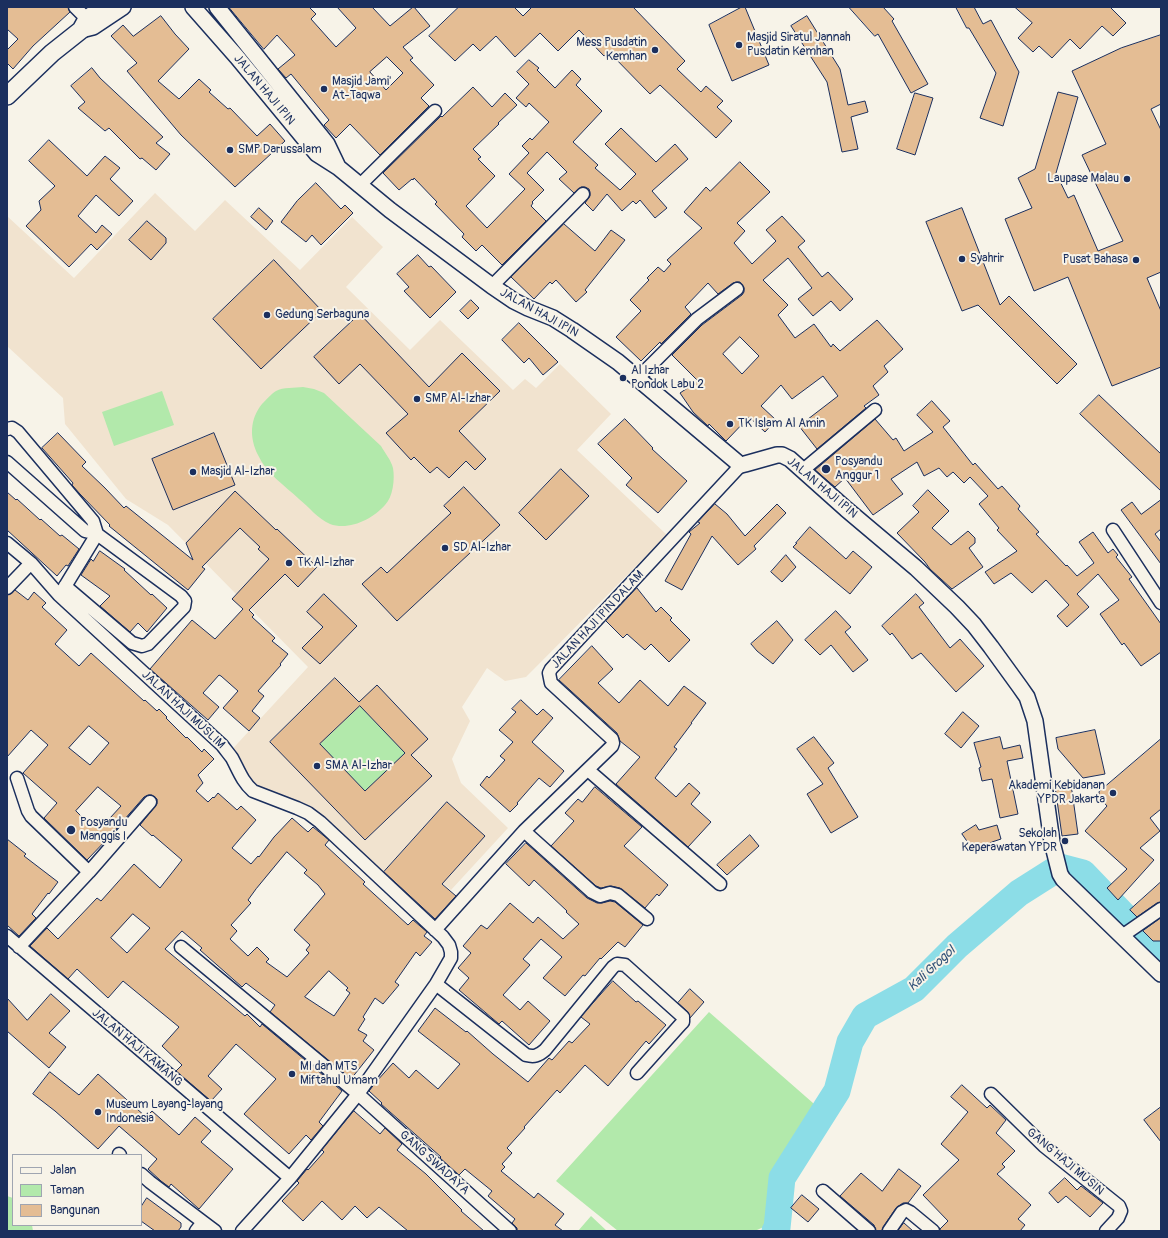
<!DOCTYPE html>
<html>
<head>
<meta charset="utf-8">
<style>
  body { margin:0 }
  #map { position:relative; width:1168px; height:1238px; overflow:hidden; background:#f7f3e8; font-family:Pangolin,sans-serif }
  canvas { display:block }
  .frame { position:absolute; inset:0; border:8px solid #1b2f5e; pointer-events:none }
  .legend { position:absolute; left:12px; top:1154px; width:130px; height:72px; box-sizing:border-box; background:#f7f3e8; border:1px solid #9fa5b1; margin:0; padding:5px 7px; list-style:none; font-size:12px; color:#1b2f5e }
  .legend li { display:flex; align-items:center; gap:8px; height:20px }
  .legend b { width:20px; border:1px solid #9fa5b1 }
</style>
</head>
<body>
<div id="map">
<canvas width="1168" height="1238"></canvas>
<div class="frame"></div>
<ul class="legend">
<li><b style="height:5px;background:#f7f3e8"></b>Jalan</li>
<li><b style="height:11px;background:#b2e9ab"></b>Taman</li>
<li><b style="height:11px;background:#e4bd94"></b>Bangunan</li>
</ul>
</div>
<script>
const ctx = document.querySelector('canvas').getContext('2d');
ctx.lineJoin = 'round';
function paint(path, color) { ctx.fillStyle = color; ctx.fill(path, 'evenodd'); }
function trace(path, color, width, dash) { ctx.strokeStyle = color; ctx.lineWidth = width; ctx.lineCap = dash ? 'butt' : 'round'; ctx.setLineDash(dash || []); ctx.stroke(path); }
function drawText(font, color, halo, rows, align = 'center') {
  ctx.font = font + ' Pangolin,sans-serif'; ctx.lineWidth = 4; ctx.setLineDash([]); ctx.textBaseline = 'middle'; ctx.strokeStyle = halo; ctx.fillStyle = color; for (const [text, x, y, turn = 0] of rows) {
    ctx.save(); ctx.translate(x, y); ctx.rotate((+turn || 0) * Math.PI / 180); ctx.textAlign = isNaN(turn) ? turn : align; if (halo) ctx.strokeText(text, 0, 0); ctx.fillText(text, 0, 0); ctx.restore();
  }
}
const built = new Path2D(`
  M155,193L195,231L225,200L300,270L352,217L383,247L346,287L410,350L440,320L513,390L525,379L536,388L560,364L611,414L577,450L667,535L526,677L505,681L487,668L462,707L470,721L452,759L461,783L508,828L451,890L437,879L408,911L364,872L328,823L252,794L226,756L308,667L168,525L126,499L65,424L63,398L7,346V216L74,278Z`);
const green = new Path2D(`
  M303,387L314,389L324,393L381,446C385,453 391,460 393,468C395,479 393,497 385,505C373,519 349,531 330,524C318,519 309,507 299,499C285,486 266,473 258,455C249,437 250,419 262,404C266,400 271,394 276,391C283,387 295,388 303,387Z
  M162,391L174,425L114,446L102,412Z
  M360,706L405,753L365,791L320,744Z
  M709,1012L821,1110L785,1156L781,1207L768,1225L757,1230H731L728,1231H618L556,1181Z
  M7,1196L13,1198V1225H32L33,1231H7Z
  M591,1216L607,1231H578Z`);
const river = new Path2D(`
  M775,1231L777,1228L782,1178L837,1091L850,1042L865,1016L914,989L957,946L1019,893L1060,867L1083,873L1129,921L1142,936L1159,948L1161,949`);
const building = new Path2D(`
  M7,7H68L70,12L33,46L13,69L7,63V50L18,39L7,29Z
  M229,7H309L316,14L311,19L336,47L356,28L337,7H372L390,26L413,7H414L430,26L403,47L413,58L410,60L434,85L421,98L429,106L380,155L350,124L336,138L324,125L329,120L291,74L286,78L278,69L295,55L277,35L264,49ZM387,57L403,73L386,90L370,72Z
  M459,7H514L523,16L532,7H633L685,61L677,69L701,92L706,86L723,101L717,107L732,121L716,138L660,85L650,94L609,52L604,56L579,30L558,51L540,33L515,57L496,36L480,51L473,44L455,61L429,36Z
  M742,7H745L769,65L732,81L709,25Z
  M849,7H883L894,19L892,21L928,84L911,93L878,34L875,36Z
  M956,7H974L983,24L991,20L1019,72L1003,126L980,118L996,73L969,28H967Z
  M1015,7H1110L1126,23L1113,36L1102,26L1080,49L1070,39L1052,58L1039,46L1033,52L1018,38L1032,23Z
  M161,16L175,34L189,49L158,81L179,99L199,79L211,90L209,92L228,109L230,108L257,136L270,124L285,141L235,187L181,135L127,71L137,63L111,36L123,25L133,36Z
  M807,16L840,69L848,105L865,101L868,112L851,117L858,149L842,152L827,82L791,26Z
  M1161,35V104L1151,109L1161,130V272L1147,278L1161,311V367L1112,386L1068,277L1034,291L1005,219L1032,208L1018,178L1035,169L1058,92L1078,97L1056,173L1068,198L1074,195L1098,251L1123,241L1082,155L1106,144L1072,71L1121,48Z
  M529,60L539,68L537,70L555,88L572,70L581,79L576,85L602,111L573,142L598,165L595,168L620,190L636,174L605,144L621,128L656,162L675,144L688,159L652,191L667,208L655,218L640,200L636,204L633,201L622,211L607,194L593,211L585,203L590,196V192L589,189L585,187H581L574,193L559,179L567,172L547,152L527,173L544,190L532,202L533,203L531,206L546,221L502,265L482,245L476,251L462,237L464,234L435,204L437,202L414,178L413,180L412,179L399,190L383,173L441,116L442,117L473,87L492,107L505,93L517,105L498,123L499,124L473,149L481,157L478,159L495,176L466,206L487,228L525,189L509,174L529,153L522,146L530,138L532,140L549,122L529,103L526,107L516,98L529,84L517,72Z
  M92,68L100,78L163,137L156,143L170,154L156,170L142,158L140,159L109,128L105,131L78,108L85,102L71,86Z
  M915,93L933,98L915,155L897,149Z
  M49,140L87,176L105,156L120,168L110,179L133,201L119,216L96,195L78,216L96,233L102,225L112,234L97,250L91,244L69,267L26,226L41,210L39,201L55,186L29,161Z
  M740,162L770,192L737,223L745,231L734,243L752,264L776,241L766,230L782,216L805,241L798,247L822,277L828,272L853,299L840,311L831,301L813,316L798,299L812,288L788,258L763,280L788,305L778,315L795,338L814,324L831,347L833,344L840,351L877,320L903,349L884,366L888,372L873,386L879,395L864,406L866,408L817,449L799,426L838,396L823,376L792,399L781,385L761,406L776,420L765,432L749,417L726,441L709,424L708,426L693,412L680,393L698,381L672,355L702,325L742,295L744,292V288L740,282H736L733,283L718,294L708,283L685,307L691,314L661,344L660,342L641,361L616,337L641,311L630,300L649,280L647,278L658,267L664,272L671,264L667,260L702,228L684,212L706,187L710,191ZM740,337L759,356L742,374L723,354Z
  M316,183L341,209L345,205L353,213L321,245L312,235L306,242L281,222L297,201Z
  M259,208L273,221L266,230L251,217Z
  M962,208L1000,305L1009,296L1077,364L1057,384L978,305L962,311L926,222Z
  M147,221L166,238V243L151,260L129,240Z
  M564,224L595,251L611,230L625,240L585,290L587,292L576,302L556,280L552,284L550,282L534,299L511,277Z
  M418,255L429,267L431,266L456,292L430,318L404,291L409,287L397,274Z
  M274,260L322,311L261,369L213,319Z
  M471,300L479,308L468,319L460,311Z
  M360,314L429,387L462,353L500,391L459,431L486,459L475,470L466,461L449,478L437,467L430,473L414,457L411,460L386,433L408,414L360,364L339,384L314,357Z
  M519,323L558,362L543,375L529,358L524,363L502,340Z
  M1099,395L1161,454V491L1080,414Z
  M932,401L950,421L943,427L973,465L975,463L998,489L1002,486L1020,506L1018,509L1039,532L1036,534L1066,566L1067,565L1077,576L1094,563L1079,542L1093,532L1108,553L1113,549L1118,555L1116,557L1132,577L1129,579L1161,624V652L1141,666L1124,643L1122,645L1100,614L1119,600L1098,574L1077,594L1089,607L1067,627L1057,616L1069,605L1046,580L1032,593L1011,573L994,584L985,572L1017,551L997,530L999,528L979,504L988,496L970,477L964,483L953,472L947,477L939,468L924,476L917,462L891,479L903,494L873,515L845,478L835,487L815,470L875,419L893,440L896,438L904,451L933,432L917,415Z
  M625,419L653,448L652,449L687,481L658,513L626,485L632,478L598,444Z
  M58,433L86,462L82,466L105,488L124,508L126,506L193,560L186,543L235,491L276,530L277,529L317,567L298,587L285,574L249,610L254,615L252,617L275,638L272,641L288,654L280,664L281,665L258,691L264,696L252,711L260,718L249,731L223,708L238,691L221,676L219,675L203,693L219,707L208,720L150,669L192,620L215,639L243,609L232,599L269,559L258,549L260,547L240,528L202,567L205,569L188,590L109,526L110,525L80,494L72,485L73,483L42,448Z
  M214,433L235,485L173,510L152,459Z
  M561,469L589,496L546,540L519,513Z
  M464,487L500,525L397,621L362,584L381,567L387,573L451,513L444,506Z
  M928,490L949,511L932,528L951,545L968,531L975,538V543L969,548L983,567L952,589L930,569L925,562L897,533L919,512L913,506Z
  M7,492L16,500L17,499L40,520L41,519L60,536L62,535L79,549L68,566L66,565L57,576L7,530Z
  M1161,500V529L1155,534L1161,542V564L1121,510L1132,502L1141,514Z
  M715,504L727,514L745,536L777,504L786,513L754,546L756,549L738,565L712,536L682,590L665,581L691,534L689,532L700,523L698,522Z
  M810,527L846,559L853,551L872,567L850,594L793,547L797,543H796Z
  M100,551L125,569L124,570L151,595L152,594L167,608L147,632L138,623L130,632L100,606L110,596L81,575L91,559L93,561Z
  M786,555L796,567L782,582L771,572Z
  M637,588L656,612L661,607L672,618L670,620L690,640L669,662L651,644L645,650L627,634L623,638L606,621Z
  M15,590L28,600L34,592L46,603L42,607L67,630L55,644L79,666L91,653L144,701L145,700L157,711L159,709L167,717L166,718L186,738L187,737L202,752L204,749L214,759L198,775L203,783L196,791L208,802L213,797L214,798L218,793L237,810L241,806L256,820L232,848L251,864L258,856L259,857L274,837L292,818L308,832L313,827L329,840L325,845L365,882L363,884L408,925L413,920L427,932L424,936L432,942L420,956L416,952L395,982L399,985L383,1004L375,998L363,1017L365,1019L358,1030L367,1035L363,1041L374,1050L351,1079L270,1012L275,1005L246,983L242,987L200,950L202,948L182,931L165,949L245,1016L247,1014L260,1027L262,1024L342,1091L319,1122L323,1126L311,1140L306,1135L289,1154L244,1114L276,1079L236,1044L208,1076L222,1089L211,1101L176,1071L182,1065L162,1046L179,1027L123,981L108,998L77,969L68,979L30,946L47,928L58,939L97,898L101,901L134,864L160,888L182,860L153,835L152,836L140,825L157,804V799L152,795H148L144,797L110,836L87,860L44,818L57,803L23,773L48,745L31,730L7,757V595L12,593ZM89,726L109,743L90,765L69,748ZM98,787L121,806L99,830L94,825L92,827L76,811ZM287,852L307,870L304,873L318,885L325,894L294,930L310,945L306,950L309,953L287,977L266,962L269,959L257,947L248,956L230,939L237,931L231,925L251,903L248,900L256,889ZM133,914L150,928L127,953L111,938ZM329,971L348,988L346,990L350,993L334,1016L305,997Z
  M324,594L357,626L320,664L302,648L323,627L307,612Z
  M916,594L924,603L919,607L950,648L960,639L984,666L956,692L921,653L912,659L892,633L890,635L882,626Z
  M836,611L851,627L845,632L868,660L853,672L831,645L820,655L805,640Z
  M777,621L793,640L773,664L757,651L751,644Z
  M592,646L613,669L598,683L619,703L640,680L668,706L684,686L706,703L691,723H692L674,747L677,749L655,778L676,797L689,783L700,793L691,804L711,822L688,847L616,784L640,757L620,741L617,733L559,680Z
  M335,678L359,702L377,685L428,739L411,755L432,776L365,840L270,742ZM360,706L405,753L365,791L320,744Z
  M521,700L537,715L543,709L553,718L532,742L564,771L550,787L539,778L517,803L518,804L510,812L480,785L487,776L489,778L505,760L500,756L513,742L499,730L516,712L512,709Z
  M963,712L979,726L961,748L945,734Z
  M1095,730L1105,774L1083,778L1058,749L1056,738Z
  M814,737L834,763L828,768L858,817L831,833L807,794L823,784L797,749Z
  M1000,737L1003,749L1020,745L1023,758L1007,761L1018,814L1000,818L992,779L982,781L979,768L981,767L974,743Z
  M1161,739V809L1150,818L1160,831L1140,848L1154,860L1118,900L1107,888L1127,869L1085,831L1107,806L1099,797V792Z
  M1071,784L1078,834L1062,836L1055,786Z
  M595,787L642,827L624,846L668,885L659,896L657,894L645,908L620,888L611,886L601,888L596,886L551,846L574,821L565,813L578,799L582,802Z
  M447,802L485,836L442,884L456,896L435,919L384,872Z
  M976,825L979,830L997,825L1001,839L992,842L975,853L962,834Z
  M750,835L759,846L727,875L717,865Z
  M7,839L26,854L24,856L58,882L49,894L48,893L32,914L36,918L19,936L7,925Z
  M526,843L587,898L597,903H602L610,901L615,902L643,925L625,947L618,942L601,959L600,958L585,976L583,975L565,996L543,978L562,957L541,939L523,959L530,965L503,995L520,1010L528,1001L550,1021L529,1045L502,1021L499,1024L459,990L469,978L458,968L471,953L463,946L481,925L487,929L510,903L533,923L538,917L563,939L579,924L566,912L567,911L534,880L529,886L506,864Z
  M1161,882V902L1157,903L1137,917L1130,910Z
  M1161,918V941H1153L1143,931Z
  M613,981L636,1002L638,1001L666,1025L649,1044L646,1041L608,1086L585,1065L560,1093L557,1090L524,1127L525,1128L507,1148L512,1153L502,1164L505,1167L501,1171L534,1198L538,1193L564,1214L555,1225L563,1231H517V1228L512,1223L515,1219L488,1196L492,1191L465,1169L459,1175L440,1158L441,1157L381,1104L382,1103L369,1091L376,1082L393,1063L409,1078L416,1070L438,1089L460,1064L418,1031L435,1008L466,1032L467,1031L493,1054L528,1082L549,1058L552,1060L569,1041L572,1043L590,1024L581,1017Z
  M690,989L704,1002L690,1018L688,1012L678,1003Z
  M51,994L70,1011L49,1033L66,1047L49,1068L7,1031V998L27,1020Z
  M50,1072L79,1095L98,1074L146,1117L152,1111L179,1135L195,1117L211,1131L201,1142L233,1169L199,1209L171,1184L169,1187L161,1181L148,1169L157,1159L119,1126L98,1149L55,1111L33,1094Z
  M962,1085L987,1108L990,1105L1006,1120L996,1133L1015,1151L1002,1164L1005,1167L997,1174L1031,1205L1018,1219L1025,1225L1020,1231H940V1229L948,1221L923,1195L959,1160L941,1144L968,1112L951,1097Z
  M1161,1107V1142L1144,1120Z
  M354,1111L380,1134L385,1128L402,1144L397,1150L426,1174L462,1210L461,1211L484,1231H408L379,1207L367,1218L355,1206L342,1220L322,1201L303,1221L282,1201L299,1183L297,1181L307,1169L308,1170L324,1152L322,1150Z
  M899,1169L921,1186L908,1203H903L896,1208L883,1227L882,1231H876L874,1225L840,1196L861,1173L882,1191Z
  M1065,1178L1077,1190L1081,1186L1103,1203L1090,1217L1066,1196L1058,1203L1049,1193Z
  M802,1195L819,1209L808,1222L791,1208Z
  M147,1198L181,1223V1227L178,1231H155L141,1221V1207Z
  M904,1223L913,1231H898Z`);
const minor = new Path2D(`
  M75,7L87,19
  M359,186L435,111
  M492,286L583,194
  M637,379L697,319L737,289
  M7,429L12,428L18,432L93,521L97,534L61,593
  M7,462L85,531L97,534L181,596L185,601L184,607L148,644L142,646L132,643L65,586
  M803,470L875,410
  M1113,530L1161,603
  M7,543L31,563L59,595L222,745C225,749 229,754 232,758C239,771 242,781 253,791L297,808L308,813L320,822L443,937L449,945L451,952V958L436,984L358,1094L290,1178L242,1231
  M7,588L31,563
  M588,770L720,884
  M17,778L28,811L31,816L89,872
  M524,831L592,892L600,896L610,893L618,895L647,919
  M435,930L524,831L612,746L613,743L612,739L551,683L549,673L551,669L741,465
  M7,936L290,1178
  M1122,936L1161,909
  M19,947L89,872L150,802
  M181,947L358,1094L510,1231
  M436,984L526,1055C534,1057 538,1056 545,1050L613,967L617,964L625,965L683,1017V1022L680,1025L637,1073
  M991,1094L1044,1146L1119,1206L1121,1211L1118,1218L1106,1231
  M119,1154L120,1155
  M141,1174L150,1182L203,1222
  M823,1191L869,1231
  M196,1231L203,1222L215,1231
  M889,1231L902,1212L906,1210L910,1212L933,1231`);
const tertiary = new Path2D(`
  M193,7L237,57L317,154L339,168L390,210L492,286L514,301L528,308L553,318L572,330L618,362L738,463L741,465L745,464L777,455H782L790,459L846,509L916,568L957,607L974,625L991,647L1020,687L1027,697L1035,721L1052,842L1060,874L1063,879L1161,974
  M217,7L327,144L338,167
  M81,30L93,27L123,7`);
const secondary = new Path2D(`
  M7,96L52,53L81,30L87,19L104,7`);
const markers = [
  [739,45,4,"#1b2f5e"],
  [655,50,4,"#1b2f5e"],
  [324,89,4,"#1b2f5e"],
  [230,150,4,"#1b2f5e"],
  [1127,179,4,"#1b2f5e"],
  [962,259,4,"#1b2f5e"],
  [1136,260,4,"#1b2f5e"],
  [267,315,4,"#1b2f5e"],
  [623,378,4,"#1b2f5e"],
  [417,399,4,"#1b2f5e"],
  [730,424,4,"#1b2f5e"],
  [826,469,5,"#1b2f5e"],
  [193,472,4,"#1b2f5e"],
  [445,548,4,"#1b2f5e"],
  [289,563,4,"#1b2f5e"],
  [317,766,4,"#1b2f5e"],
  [1113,793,4,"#1b2f5e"],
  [71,830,5,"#1b2f5e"],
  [1065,841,4,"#1b2f5e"],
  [292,1074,4,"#1b2f5e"],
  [98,1112,4,"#1b2f5e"]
];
const poiNames = [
  ["Masjid Siratul Jannah",747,38],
  ["Pusdatin Kemhan",747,52],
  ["Mess Pusdatin",647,43,"right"],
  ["Kemhan",647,57,"right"],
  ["Masjid Jami'",332,82],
  ["At-Taqwa",332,96],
  ["SMP Darussalam",238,150],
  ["Laupase Malau",1119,179,"right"],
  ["Syahrir",970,259],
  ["Pusat Bahasa",1128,260,"right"],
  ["Gedung Serbaguna",275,315],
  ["Al Izhar",631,371],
  ["Pondok Labu 2",631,385],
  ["SMP Al-Izhar",425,399],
  ["TK Islam Al Amin",738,424],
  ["Posyandu",835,462],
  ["Anggur 1",835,476],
  ["Masjid Al-Izhar",201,472],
  ["SD Al-Izhar",453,548],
  ["TK Al-Izhar",297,563],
  ["SMA Al-Izhar",325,766],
  ["Akademi Kebidanan",1105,786,"right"],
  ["YPDR Jakarta",1105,800,"right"],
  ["Posyandu",80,823],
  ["Manggis I",80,837],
  ["Sekolah",1057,834,"right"],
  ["Keperawatan YPDR",1057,848,"right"],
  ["MI dan MTS",300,1067],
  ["Miftahul Umam",300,1081],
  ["Museum Layang-layang",106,1105],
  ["Indonesia",106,1119]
];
const streetNames = [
  ["JALAN HAJI IPIN",264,90,50],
  ["JALAN HAJI IPIN",539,313,29],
  ["JALAN HAJI IPIN",822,488,40],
  ["JALAN HAJI IPIN DALAM",598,620,-47],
  ["JALAN HAJI MUSLIM",183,710,43],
  ["JALAN HAJI KAMANG",137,1048,40],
  ["GANG HAJI MUSIN",1065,1162,40],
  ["GANG SWADAYA",434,1163,42]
];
const waterNames = [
  ["Kali Grogol",932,969,-43]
];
paint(built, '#f1e3cf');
paint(green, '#b2e9ab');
trace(river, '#8cdde7', 27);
paint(building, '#e4bd94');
trace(building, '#1b2f5e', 1);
trace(minor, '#1b2f5e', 15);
trace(tertiary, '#1b2f5e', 18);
trace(secondary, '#1b2f5e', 20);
trace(minor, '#f7f3e8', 12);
trace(tertiary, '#f7f3e8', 15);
trace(secondary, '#f7f3e8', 17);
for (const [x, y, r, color] of markers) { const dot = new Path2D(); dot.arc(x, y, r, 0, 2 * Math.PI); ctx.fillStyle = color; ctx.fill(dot); trace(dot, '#f7f3e8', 1.5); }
drawText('12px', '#1b2f5e', '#f7f3e8', poiNames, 'left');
drawText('12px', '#1b2f5e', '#f7f3e8', streetNames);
drawText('italic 13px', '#325279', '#f7f3e8', waterNames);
</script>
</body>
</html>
